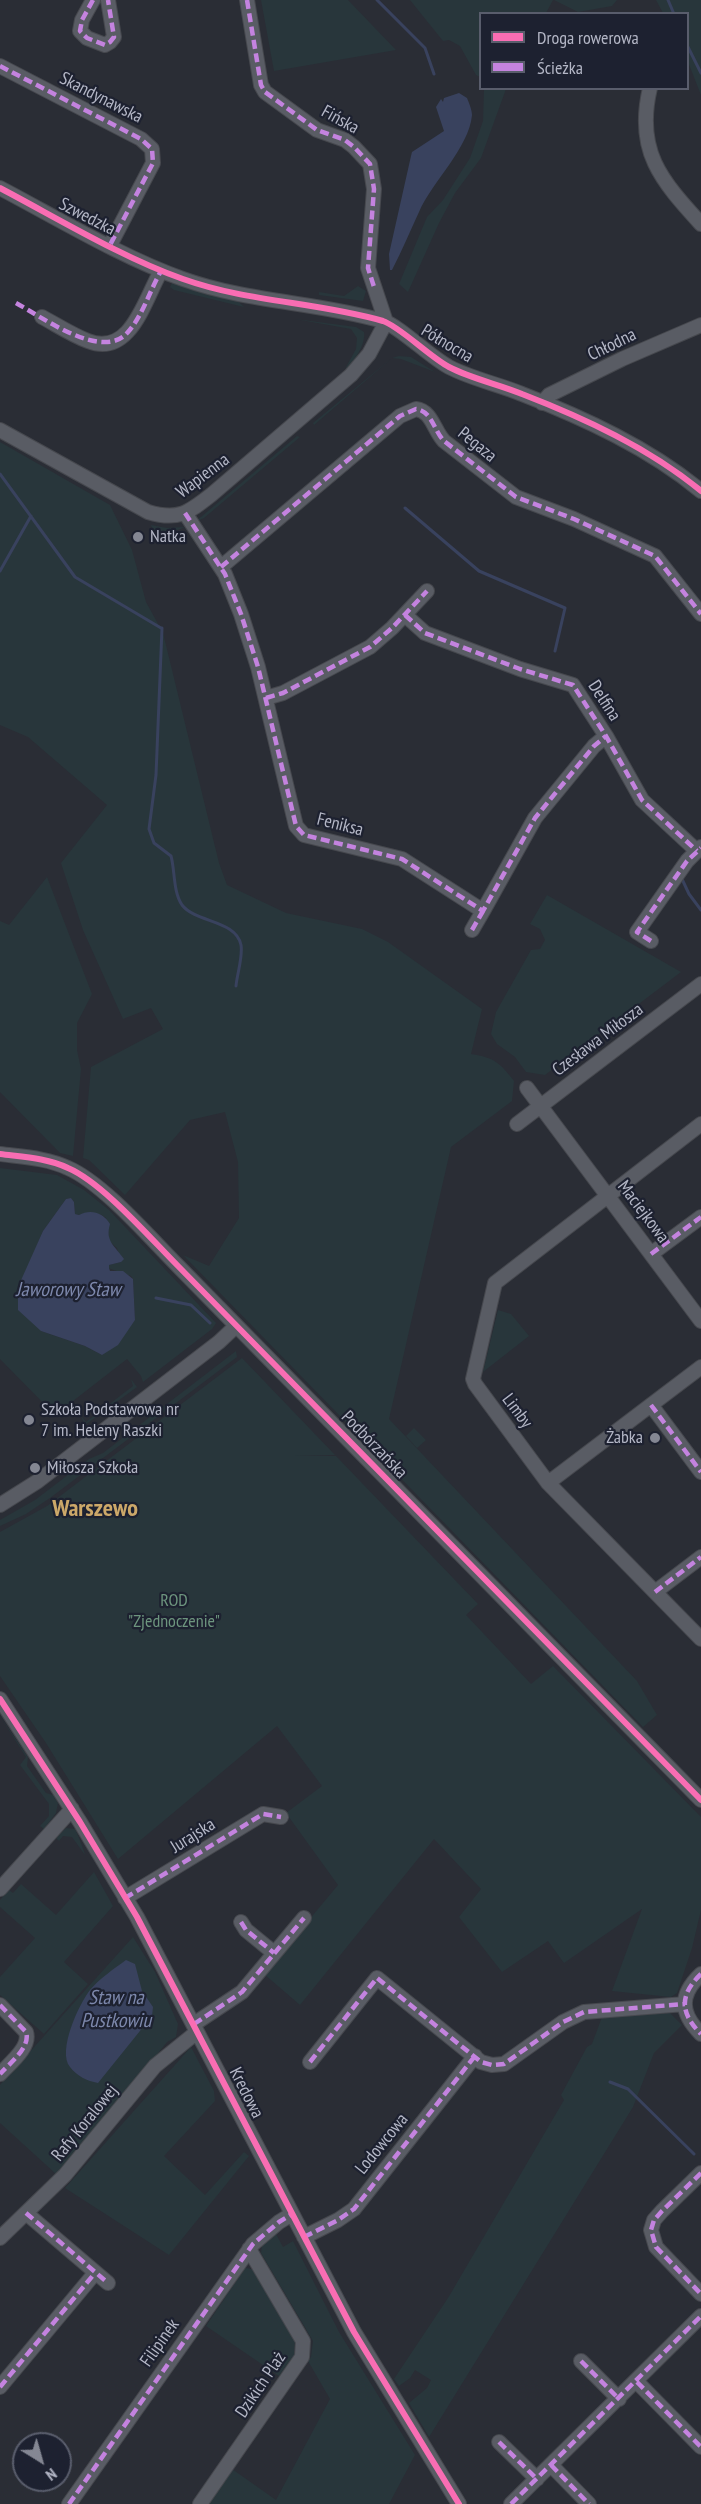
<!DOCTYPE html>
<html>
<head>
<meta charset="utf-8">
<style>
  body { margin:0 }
  #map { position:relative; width:701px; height:2504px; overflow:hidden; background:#2a2d35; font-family:"PT Sans Narrow",sans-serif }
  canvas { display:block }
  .legend { position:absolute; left:479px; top:12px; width:210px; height:78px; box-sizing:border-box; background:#1d2130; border:2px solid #595d6c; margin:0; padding:8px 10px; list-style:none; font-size:18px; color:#b4b7c6 }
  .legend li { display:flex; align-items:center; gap:12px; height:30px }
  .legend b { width:30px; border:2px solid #595d6c }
  .north { position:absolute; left:12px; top:2432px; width:60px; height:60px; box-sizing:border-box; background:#1d2130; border:2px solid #595d6c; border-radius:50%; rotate:143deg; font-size:16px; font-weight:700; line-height:24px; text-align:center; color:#b4b7c6 }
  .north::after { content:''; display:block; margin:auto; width:21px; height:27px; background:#848793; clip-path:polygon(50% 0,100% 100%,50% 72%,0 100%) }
</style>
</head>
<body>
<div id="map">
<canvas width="701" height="2504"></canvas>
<ul class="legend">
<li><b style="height:8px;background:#f96db3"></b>Droga rowerowa</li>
<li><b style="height:8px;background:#c483df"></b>Ścieżka</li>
</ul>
<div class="north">N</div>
</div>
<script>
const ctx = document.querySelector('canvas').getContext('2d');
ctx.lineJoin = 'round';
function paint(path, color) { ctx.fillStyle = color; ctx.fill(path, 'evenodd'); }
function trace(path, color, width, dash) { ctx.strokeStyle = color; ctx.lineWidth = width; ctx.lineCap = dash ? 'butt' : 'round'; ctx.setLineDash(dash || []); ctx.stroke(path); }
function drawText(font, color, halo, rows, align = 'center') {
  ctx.font = font + ' "PT Sans Narrow",sans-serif'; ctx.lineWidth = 4.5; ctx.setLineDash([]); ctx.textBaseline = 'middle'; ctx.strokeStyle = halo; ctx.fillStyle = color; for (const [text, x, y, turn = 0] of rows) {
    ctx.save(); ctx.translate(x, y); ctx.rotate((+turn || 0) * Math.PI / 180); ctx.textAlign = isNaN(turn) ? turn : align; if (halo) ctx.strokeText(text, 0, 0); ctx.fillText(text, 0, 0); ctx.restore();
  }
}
const green = new Path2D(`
  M261,0H348L396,50L274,71Z
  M410,0H553L546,13L480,14V77L476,75L460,46L449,40L443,41Z
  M554,0H617L612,6L578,12Z
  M656,0H701V95L688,62V14L663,13Z
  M484,89H506L481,158L455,193L439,223L408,292L399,284L427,217L443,200L470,158L483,121Z
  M172,283L235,298L244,307L174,290L170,287Z
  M358,286L366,291L363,301L319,295V292L344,296Z
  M295,319L356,327L364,332C366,344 354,363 345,369L356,349L357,338L351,329Z
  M399,356L411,357L435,372L401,359L392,358L314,425L313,423L392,358Z
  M297,436L300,437L204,518L195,522Z
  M0,442L110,505L132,550L146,602L163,633L219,863L227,885L286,913L362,929L388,942L482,1009L471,1054C495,1058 499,1062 514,1081L512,1101L451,1147L389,1419L637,1681L657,1715L643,1727L380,1457L383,1446L379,1456L183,1255L209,1266L239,1218L238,1162L225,1112L190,1120L125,1195L89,1160L83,1158L91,1067L163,1029L151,1008L123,1019L83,930L61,863L107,805L28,737L0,725Z
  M151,525L167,528L185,527L156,539Z
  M47,877L92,994L77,1023V1050L81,1069L73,1156L60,1153L0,1092V921L9,925Z
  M547,895L681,972L545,1075L526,1072L515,1057L497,1044L491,1034L496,1012L531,950L540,949L545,940L540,929L530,924Z
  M0,1168L57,1175L84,1190L109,1210L216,1323L212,1329L143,1382L141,1376L127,1359L55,1415L0,1359ZM71,1198L74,1202L75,1214C86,1218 96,1209 106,1218L109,1241L117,1248L121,1262L109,1265L108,1268L131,1276L133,1279L135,1320L102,1355L85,1346L41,1331L33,1257L43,1231L66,1199Z
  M498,1310L511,1314L529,1336L483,1372Z
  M236,1351L237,1357L50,1498L26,1514L0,1526V1520L35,1500L89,1459L103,1453Z
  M242,1358L335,1455L295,1456H336L478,1604L466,1615L531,1684L553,1666L701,1817V1910L692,1948L677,1993L671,1997L612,1991L642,1909L564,1963L548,1941L502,1972L459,1917L481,1889L434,1839L300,2005L264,1974L338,1885L286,1813L322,1786L277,1726L118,1859L46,1743L0,1676V1532L47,1506Z
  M131,1379L137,1387L85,1425L81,1416L86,1422L133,1386Z
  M414,1428L426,1440L417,1448L406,1436Z
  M0,1716L28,1757L27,1766L46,1793L53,1795L58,1803L56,1813L44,1829L40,1826L49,1816V1804L20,1765L26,1757Z
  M66,1828L75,1829C77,1832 85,1853 85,1855L72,1837L63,1836L59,1841L56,1838Z
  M94,1872L113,1906L64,1962L88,1984L44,2034L0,1995V1977L35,1938L0,1907V1900L9,1890L13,1893L21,1884L56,1915Z
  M133,1937L155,1972L178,2024L176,2037L167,2042L104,2121L56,2174L0,2123V2085Z
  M670,2013L682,2025L654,2053L633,2107L429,2437L409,2403L427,2388L431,2380L415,2370L410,2378L399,2386L394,2379L448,2298L564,2100L561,2095L587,2047L592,2044L602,2017Z
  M191,2047L214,2091L215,2101L164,2156L205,2195L244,2152L249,2156L169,2255L65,2188Z
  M276,2234L283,2247L293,2241L339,2332L415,2455L389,2504H208L232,2469L276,2500L330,2399L308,2361L311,2357L313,2341L261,2253L262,2246Z
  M245,2268L252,2269L295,2341L294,2355L279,2376L206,2326Z`);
const water = new Path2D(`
  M459,93L467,98C469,103 472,110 472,115C469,148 432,182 419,212C410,231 402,251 392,270H390L389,254L411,156L412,152L444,131L436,107L441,99L443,102L444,98Z
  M71,1198L74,1202L75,1214L79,1215C90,1209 103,1212 110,1224C105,1241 114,1245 124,1259L121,1262L109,1265V1268L110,1271H123L133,1279L135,1320L118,1345L102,1355L85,1346L41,1331L18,1310V1287L43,1231L66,1199Z
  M126,1960L135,1964L142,1991L153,2007L152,2016L98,2083C87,2081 77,2076 70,2067C57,2051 79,2004 90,1990C99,1979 115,1968 126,1960Z`);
const stream = new Path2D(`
  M377,0L425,48L434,74
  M668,0L674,14
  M688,47L701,73
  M0,474L75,577L161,628
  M405,508L479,571L565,608L555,651
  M0,571L31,516
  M162,628L156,775L149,829L154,843L171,856C175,870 173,892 182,905C196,923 236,920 241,945C243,957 237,974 236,986
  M682,879L689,894L701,910
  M156,1298L191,1305L210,1323
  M610,2082L628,2089L694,2154`);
const minor = new Path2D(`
  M93,0L82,20L80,31L87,38L105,45L110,42L114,37L108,0
  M247,0L261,85L265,92L317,130L345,140L354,147L370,164L374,189L368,268L386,322
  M0,66L141,139L152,149L153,163L110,245
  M650,88C635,151 661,180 701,224
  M0,188C57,218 123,258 183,279C247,302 317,302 383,321C399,326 430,357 449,367C472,379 498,384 522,394C584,418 649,448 701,491
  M42,317C57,325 72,335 88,341C131,358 145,298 161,271
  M542,403L549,395L622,359L701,325
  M0,430L148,512C178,521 188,513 211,495L351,375L369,354L386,322
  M185,513L225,574L241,614L258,667L296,826L304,835L402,859L483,911L535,818L594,746L606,736
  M221,567L400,416L416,409C432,411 434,431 444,441L516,497L574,519L655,556L701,614
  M405,615L425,633L520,669L573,685L606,736L642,800L697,851
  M266,698L283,693L370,647L392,628L427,591
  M472,930L483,911
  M651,941L637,932L687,861L701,847
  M527,1088L701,1321
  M517,1124L701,984
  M701,1124L495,1283L473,1379L475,1384L548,1483L701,1639
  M0,1154C23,1157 47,1158 68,1168C103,1183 150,1238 178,1266L701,1800
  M651,1254L701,1217
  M651,1405L701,1472
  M548,1483L701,1367
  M0,1505L38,1481L219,1342L236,1326
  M655,1592L701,1557
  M0,1699L80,1822L137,1917L354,2332L459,2504
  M0,1889L72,1809
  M125,1898L263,1814L281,1817
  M241,1922L246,1930L274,1953
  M701,1974C679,1995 680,2013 701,2034
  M0,2005L26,2032C31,2047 10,2063 0,2074
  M194,2024L242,1992L304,1918
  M310,2062L377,1978L481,2062L492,2065L504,2064L563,2022L584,2012L685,2004
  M701,2173L662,2211L654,2220L651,2230L656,2247L701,2294
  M26,2213L108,2283
  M304,2237L338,2220L354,2209L475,2056
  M0,2238L65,2175L155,2066L197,2032
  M581,2361L619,2399
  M637,2382L701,2447
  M0,2387L95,2273
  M499,2442L537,2479
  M551,2465L589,2504
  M69,2504L253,2244L279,2222L292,2214
  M200,2504L302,2357L303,2341L249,2249
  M511,2504L701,2316`);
const quiet = new Path2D(`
  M93,0L82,20L80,31L87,38L105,45L110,42L114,37L108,0
  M247,0L261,85L265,92L317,130L345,140L354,147L370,164L374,189L368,268L375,290
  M0,66L141,139L152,149L153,163L110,245
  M16,303C42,317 103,362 128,332C143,315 150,290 161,271
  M185,513L225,574L241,614L258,667L296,826L304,835L402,859L483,911L535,818L594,746L606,736
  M221,567L400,416L416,409C432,411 434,431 444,441L516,497L574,519L655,556L701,614
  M405,615L425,633L520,669L573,685L606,736L642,800L697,851
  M266,698L283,693L370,647L392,628L427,591
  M472,930L483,911
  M651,941L637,932L687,861L701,848
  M651,1254L701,1217
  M651,1405L701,1472
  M655,1592L701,1557
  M125,1898L263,1814L281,1817
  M241,1922L246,1930L274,1953
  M701,1974C679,1995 680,2013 701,2034
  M0,2005L26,2032C31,2047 10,2063 0,2074
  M194,2024L242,1992L304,1918
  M310,2062L377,1978L481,2062L492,2065L504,2064L563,2022L584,2012L685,2004
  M701,2173L662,2211L654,2220L651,2230L656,2247L701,2294
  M26,2213L108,2283
  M304,2237L338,2220L354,2209L475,2056
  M581,2361L619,2399
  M637,2382L701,2447
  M0,2387L95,2273
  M499,2442L537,2479
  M551,2465L589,2504
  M69,2504L253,2244L279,2222L292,2214
  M511,2504L701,2316`);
const cycleway = new Path2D(`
  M0,188C57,218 123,258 183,279C247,302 317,302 383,321C399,326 430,357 449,367C472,379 498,384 522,394C584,418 649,448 701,491
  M0,1154C23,1157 47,1158 68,1168C103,1183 150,1238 178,1266L701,1800
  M0,1699L80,1822L137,1917L354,2332L459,2504`);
const markers = [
  [138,537,6,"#848793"],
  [29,1420,6,"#848793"],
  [655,1438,6,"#848793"],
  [35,1468,6,"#848793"]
];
const streetNames = [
  ["Skandynawska",101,98,27],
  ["Fińska",340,120,29],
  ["Szwedzka",87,217,27],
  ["Północna",447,344,31],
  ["Chłodna",612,345,-26],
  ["Pegaza",477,445,39],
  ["Wapienna",203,476,-37],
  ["Delfina",604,701,57],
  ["Feniksa",340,825,14],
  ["Czesława Miłosza",598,1040,-37],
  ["Maciejkowa",643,1212,53],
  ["Limby",517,1411,53],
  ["Podbórzańska",374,1445,46],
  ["Jurajska",193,1836,-32],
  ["Kredowa",246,2093,63],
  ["Rafy Koralowej",85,2123,-51],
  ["Lodowcowa",382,2144,-51],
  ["Filipinek",160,2343,-55],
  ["Dzikich Plaż",261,2385,-56]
];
const poiNames = [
  ["Natka",150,537],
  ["Szkoła Podstawowa nr",41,1410],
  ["7 im. Heleny Raszki",41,1431],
  ["Żabka",643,1438,"right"],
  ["Miłosza Szkoła",47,1468]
];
const parkNames = [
  ["ROD",174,1601],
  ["\"Zjednoczenie\"",174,1622]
];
const waterNames = [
  ["Jaworowy Staw",68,1290],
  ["Staw na",116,1998],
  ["Pustkowiu",116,2021]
];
const districtNames = [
  ["Warszewo",95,1509]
];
paint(green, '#28363b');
paint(water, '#39425e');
trace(stream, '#39425e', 3);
trace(minor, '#46484e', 16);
trace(minor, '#595c64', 14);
trace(quiet, '#c483df', 4.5, [9, 4.5]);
trace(cycleway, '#f96db3', 6);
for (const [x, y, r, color] of markers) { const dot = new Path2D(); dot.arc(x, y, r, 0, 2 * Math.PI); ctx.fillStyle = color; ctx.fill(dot); trace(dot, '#1d2130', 2); }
drawText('18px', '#b4b7c6', '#1d2130', streetNames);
drawText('18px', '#b4b7c6', '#1d2130', poiNames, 'left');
drawText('18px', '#6d957e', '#1d2130', parkNames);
drawText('italic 20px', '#7d88ac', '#1d2130', waterNames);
drawText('bold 24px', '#cca869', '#1d2130', districtNames);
</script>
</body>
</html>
